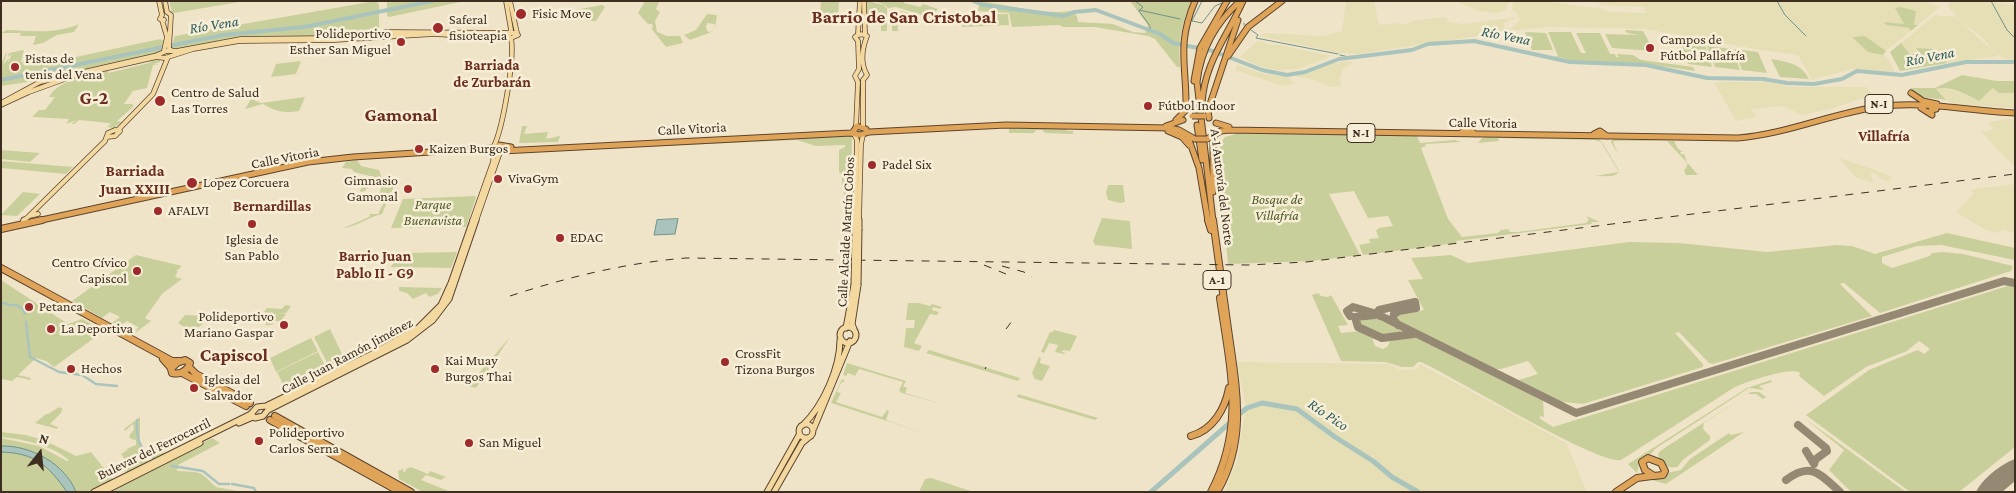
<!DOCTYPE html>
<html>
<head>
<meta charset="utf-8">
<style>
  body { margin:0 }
  #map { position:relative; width:2016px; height:493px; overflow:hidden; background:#f0e4c8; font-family:"Crimson Pro",serif }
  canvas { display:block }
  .frame { position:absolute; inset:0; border:2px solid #3d2e20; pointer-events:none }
  .north { position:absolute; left:15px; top:428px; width:50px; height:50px; -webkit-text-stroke:4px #f7eed8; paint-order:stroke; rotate:16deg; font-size:14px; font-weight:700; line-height:20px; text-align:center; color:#3d2e20 }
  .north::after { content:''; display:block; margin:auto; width:18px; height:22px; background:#3d2e20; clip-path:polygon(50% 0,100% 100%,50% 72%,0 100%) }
</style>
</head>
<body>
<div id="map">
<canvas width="2016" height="493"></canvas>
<div class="frame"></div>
<div class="north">N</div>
</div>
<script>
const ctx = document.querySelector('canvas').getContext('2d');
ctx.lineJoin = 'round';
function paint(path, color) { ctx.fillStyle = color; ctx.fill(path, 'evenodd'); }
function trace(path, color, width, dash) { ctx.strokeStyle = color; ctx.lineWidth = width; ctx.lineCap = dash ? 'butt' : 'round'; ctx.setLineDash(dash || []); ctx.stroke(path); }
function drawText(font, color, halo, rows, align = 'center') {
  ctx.font = font + ' "Crimson Pro",serif'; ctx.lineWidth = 5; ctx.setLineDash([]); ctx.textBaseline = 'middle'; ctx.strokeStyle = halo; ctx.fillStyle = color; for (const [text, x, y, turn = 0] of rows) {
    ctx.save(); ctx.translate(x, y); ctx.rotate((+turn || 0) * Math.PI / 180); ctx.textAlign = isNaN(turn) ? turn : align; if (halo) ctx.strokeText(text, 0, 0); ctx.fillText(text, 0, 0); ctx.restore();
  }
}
const farmland = new Path2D(`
  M1346,1H1374L1379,25L1393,23L1407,24L1413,21L1445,17L1449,22L1464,24L1518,17L1504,23L1505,32L1358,54L1339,53L1258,36L1265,33L1323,36L1342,31Z
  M1456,1H1510L1505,10L1498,13L1479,11Z
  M1513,1H1544L1602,9L1609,12L1646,13L1644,7L1601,5L1596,1H1922L1940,7L1918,25H1914L1915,11L1896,8L1904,24L1885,23L1886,25L1909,28L1911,31L1886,51L1865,36L1852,37L1868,52L1883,55L1888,59L1895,72L1852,69L1812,80L1798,55L1761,50L1646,29L1548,27L1508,31L1520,20L1516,12L1512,10Z
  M1951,1H1990L2015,6V60L2005,59L1996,53L1983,38L1961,22L1950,9L1948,5Z
  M1935,15L1955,17L1999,56L1947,63L1941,55L1917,49L1921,54H1910L1901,43Z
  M1258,41L1271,45H1280L1332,56L1298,69L1277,70L1259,66L1240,57Z
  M1347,61L1353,62L1343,69L1340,78L1341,86L1331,87L1311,79L1294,76L1333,63Z
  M1237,65L1264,74L1289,77L1293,84L1283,86L1235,70Z
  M1716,82H1766L1793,87H1866L1876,98L1860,99L1831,109L1802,115L1783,106L1750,109L1757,117L1736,121L1715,84Z
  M1941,87L1962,93L1979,101L1994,88L1999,93H2015V108L1955,104L1946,100L1936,89Z
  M2006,119H2015V167L1981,132L1994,129L1988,122Z
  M1839,158L1876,170L1891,177V181L1882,180L1875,173H1870L1874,183L1856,178Z
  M2015,184V233L2004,230L1997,233L1984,229L1956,212L1974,194L1971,191L1974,189Z
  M1237,362L1389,364L1400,370L1418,369L1420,364L1566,443L1587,492H1224L1237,461L1245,414V403Z`);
const green = new Path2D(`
  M169,1H245L174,13L172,12Z
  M375,1L378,2L377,4H379V28L372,33L348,36L231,39L177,49L171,48L175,36Z
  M387,1L391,3V1H465L389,17L387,16Z
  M645,1L659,2L656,9L660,12L655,21L657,32L667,36H680L683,43L666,47L651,28H653L652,24H648L638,13Z
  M821,1H839L838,16H820Z
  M867,1L884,5L887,9V31H881V12L877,13L879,15V25H866Z
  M875,1H904V3L920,7L923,4L938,9L935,12L952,17L947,23L896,7L888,8L885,5Z
  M968,1C1003,1 1036,16 1071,11L1077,16L1078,22L1113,24L1133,32L1145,33L1148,25L1130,1H1192C1181,23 1178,42 1180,67H1177L1155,39L1148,36L1095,27H1063L1059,25L1012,27L1009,13L978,11L979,5Z
  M602,5L605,7L596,21H591L592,17H590V21L585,20L586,17L583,20H578L579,16H577L576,20H571L573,16L570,20H565L569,11Z
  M1900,7L1916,11L1914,25H1918L1911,31L1909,28L1886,25L1884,22L1904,24L1895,8Z
  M892,9L913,14L908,19V25H900L899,14L902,12L898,11L897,13L898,31H892Z
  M707,14L717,15L715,29V24L707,23L706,27L708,32L714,31L690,40L684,35L696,30Z
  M1008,14L1009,25L962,27L961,15Z
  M79,24L74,32L57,35L43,43L33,45L36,36H20L21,33H1L7,30C31,31 57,34 79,24Z
  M1625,30L1643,31L1654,51L1612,48L1605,34L1639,35L1627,33Z
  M1525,32L1546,33L1553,50H1532Z
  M1548,32H1571L1581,53H1586L1576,33H1600L1610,54H1615L1616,57H1619L1617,54L1633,55L1641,60L1693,67L1695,71L1648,64L1574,61L1554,56H1558Z
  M1865,36L1886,51L1883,55L1868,52L1852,37Z
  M160,39L164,41L163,50L158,53L94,67L54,78L1,86V65L6,53H7L3,65L9,58L8,63L12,54L8,57L9,53L24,50L21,62L30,60V63L62,56L71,58Z
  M1681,42L1705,45L1712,67L1688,64Z
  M1901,43L1910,54H1921L1916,48L1932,49L1937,55H1941L1947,63L1900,71L1890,52Z
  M1707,46L1732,49L1740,70L1715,67Z
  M1734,49L1758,52L1767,73L1742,70Z
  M153,59L160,60V62L154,64H160L153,65L147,88L133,91L124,104H132L134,106L117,121L122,122L114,128L107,127L111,124L108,123L79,120L74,124H71L76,120L66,124L69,119L32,117L39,110H45L55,97H49C59,80 79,79 98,75L99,71H102V74L108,69V73L149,63L151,60V63Z
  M1771,59C1787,62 1801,63 1809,79L1780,77Z
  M301,61L296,74L271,77L276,64Z
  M1962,75L1997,81H2015V93H1999L1993,88L1979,101C1967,95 1950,85 1936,89L1946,100C1934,98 1917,99 1910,88H1935Z
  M305,97L299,111C286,114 274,111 263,104L245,109L251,99L261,103Z
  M522,126H527L524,134L548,132L546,139L560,136L558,142L519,143Z
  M1009,127L1067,129V131H1073V134L1045,133L1042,130H1036L1034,133H1009Z
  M1240,133L1417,136L1420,143L1455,140L1461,142L1425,144L1426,146L1421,148L1448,219L1462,237L1498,233L1501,230L1508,229L1510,232H1517L1586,223L1589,220L1586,216L1600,222H1591L1592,224L1456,241L1457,243L1363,255L1359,245L1370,243L1369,239L1379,238L1376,231L1379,228L1393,226L1388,216L1368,218L1354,191L1329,194L1360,255L1311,261L1228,264L1222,200L1220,144L1225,137Z
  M849,135L852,137L849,242L842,240L844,191L842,188V175L839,172V150L845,147V145L816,146L797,140L640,147Z
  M1486,137L1598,139L1602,142L1618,169L1619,172C1614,178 1602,176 1595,176L1619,172L1601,142L1595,140L1498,138L1499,141L1478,143L1482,138Z
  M1613,139L1674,141L1678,149L1683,152H1680L1681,154L1685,155L1686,161L1698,175H1686L1684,171L1688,164L1667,141H1615L1613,142L1618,154L1611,142Z
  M1,150L40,153L30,162L1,159Z
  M357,160L361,166L379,170L382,179L354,172L352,169L342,168L346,162Z
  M1,161L73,167L66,174L1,168Z
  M394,183L395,184L382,214C368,217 357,227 343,228C351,225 360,221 369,217L370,214H378L387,196H379L381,187H368L365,191L361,192L360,191L363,184Z
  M1108,185H1123L1125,202L1120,203L1108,200L1106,193Z
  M23,192L40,194L17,216L1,215Z
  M475,196L476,198L466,227L391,228L403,199Z
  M1102,218L1130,221L1132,249L1095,245L1093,241Z
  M1947,233L2015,248V260L1941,245L1917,246L1882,257V263L1892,268L1930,256L1932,253L1942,252L1963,254L2013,266L2011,271L1880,313L1844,283L1840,284L1872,316L1713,364L1709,363L1679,332L1675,333L1703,364V367L1583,404L1554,401L1519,383V380L1538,374L1528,361L1501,369H1491L1401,324L1397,319L1399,315L1424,310L1408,280L1423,279L1411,258L1451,255L1468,263L1629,242L1679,243L1767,252L1837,245L1852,246L1875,254Z
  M457,252L451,268L391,267L398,253Z
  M136,255L182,266L176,271H178L175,277L182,279L162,294L145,318L151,321L135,333L138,327L127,321L119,327L112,323L120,317L110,312L102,318L72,301Z
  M1,280L68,324L82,319L104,331L54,367L46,361L36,358L18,375L31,378L30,380L17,377L12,381L1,379Z
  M2011,285L2015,287V447L1959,492H1910L1806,415L1869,370L1915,351L1918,350L1924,354L1930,349L1919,341L1907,351L1866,367L1824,396L1799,376L1800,373C1792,366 1746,382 1735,387L1621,460C1600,466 1452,376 1421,362H1418L1413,367H1402L1385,362L1341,361L1312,295L1318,293L1321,296L1328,297L1331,295L1348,325L1338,326L1341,333L1361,331L1372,337L1375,346L1383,349L1388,346L1390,340L1417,337L1543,401L1544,417L1541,416L1539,418L1553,427Z
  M399,287L442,288L438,294L429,297L426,293L413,299L407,293L399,291Z
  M908,303H919L930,306L932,304L942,307L940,309L933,307L932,310L939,312L937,315L930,314L914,343L922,346L919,351L904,347L906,328H914L915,320H906Z
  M285,305L291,306L286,313H279L286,314L281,321H275L272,325H265L271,315H279L263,313L267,308L282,309Z
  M185,315L205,316L208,320L199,327H184L178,323Z
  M1373,317L1398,328L1403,333L1381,336L1362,327L1359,320Z
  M330,329L344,358L329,367L314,337Z
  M1054,330L1077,336L1070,351L1063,350L1062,352L1066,353L1064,354L1055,352L1058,345L1049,343L1044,353L1041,352L1050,332H1053Z
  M510,337L476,388L468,386Z
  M311,338L318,351L276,372L270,358Z
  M929,350L1020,378L1018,381L926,353Z
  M318,352L325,366L284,386L277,372Z
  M1039,357L1041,358L1040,363L1050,366L1042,381L1035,379L1032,373Z
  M847,363L906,381L903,386L907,388L905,393L949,406L902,393L899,390L903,382L859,369L855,376L848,373L846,376L843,375Z
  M842,379L845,381L841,383L837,392L841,393L836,402L882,417L887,410L889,411L886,420L931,435L831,403Z
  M1771,380L1772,382L1759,386L1764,390L1749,388L1655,449L1651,454L1640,460L1637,473L1628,464L1747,388Z
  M1751,392H1759L1766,397L1763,399L1756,394H1748L1704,423L1703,429L1710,436V440L1684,459L1677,467C1668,469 1659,463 1658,454L1660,451Z
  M1018,394L1098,418L1095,420L1017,397Z
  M59,407L63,409L61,411L62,412L50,424L58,427L57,429L35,423L46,414H48Z
  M140,417V437L139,438L138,435V419L136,420C135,437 140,448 148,463L126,474L124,469L121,470L119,468L127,463L121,454L129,449L124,450L136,445V440L131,439L129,436L134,429L133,424L125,431L124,429Z
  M1803,417L1906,492H1851L1829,470L1844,450Z
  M1,432L26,435L46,441L76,456L91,452L114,481L91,492H1V438L39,446L67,461L69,460C49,444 26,440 1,437Z
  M1744,432L1666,484L1644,478L1681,470L1690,459L1729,433L1731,435Z
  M161,438L167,443L163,446L166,450L162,455L155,458L146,452L148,448Z
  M212,438L220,443L178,465L177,471L195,472L202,474L216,487L243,492H112L138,476Z
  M411,467L428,474L430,471L446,477L441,480L426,475L421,480L451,492H423L399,479L398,471L403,469V472L406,471V469Z
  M931,478L974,492H919L925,479Z`);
const water = new Path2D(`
  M678,219L675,234L654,235L657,220Z
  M1,446C31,445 65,464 76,492H67C48,465 35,453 1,452Z`);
const stream = new Path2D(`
  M1135,1L1143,7L1140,10
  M1202,1L1192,21L1202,23L1215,6L1222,3
  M1777,1L1785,15L1806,36
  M1991,1L2007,30L2015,38
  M1230,2L1232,1
  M1139,10L1180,19
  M1139,11L1150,26
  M1244,23V25
  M1150,27L1151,30
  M1251,30L1258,35L1256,38L1338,54
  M1340,55L1353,58`);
const canal = new Path2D(`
  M1,303L7,304
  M9,305H14
  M16,305L23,309L25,314
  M26,322L30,357L59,372L82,375L96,384L117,386
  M137,420C136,437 139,451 155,459
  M172,466L203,471L219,484H229
  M232,484L254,488L256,492`);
const riverFar1 = new Path2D(`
  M974,1L983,5L1064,16L1074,12L1096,10L1160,34L1173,43L1213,51L1262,70L1287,75L1305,72L1339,59L1412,50L1428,44L1474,41L1570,62L1646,65L1707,78L1763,79L1787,83L1814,84L1842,79L1857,71L1902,75L1966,62H2015
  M1,80L223,35L304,27L432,1`);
const river = new Path2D(`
  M1237,416L1247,408L1262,403L1297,409L1335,437L1373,461L1392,477L1418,492
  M1151,492L1232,421`);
const taxiway = new Path2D(`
  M1375,315L1355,317L1358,327L1382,338L1414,334
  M1350,316L1347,311L1353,307L1377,314L1576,413L2004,281L2015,283
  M1380,316L1377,313L1379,310L1415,302L1416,308L1399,311L1394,314L1393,319L1398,325
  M1798,425L1826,448L1827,451L1816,459L1814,463
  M1806,451L1814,464
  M1786,480C1811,461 1820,474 1840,492`);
const runway = new Path2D(`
  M2015,459V481L2002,492H1976C1982,479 2001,464 2015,459Z`);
const highwayTunnel = new Path2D(`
  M246,406L270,420
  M254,406L275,416`);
const majorFar1 = new Path2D(`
  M159,1L162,15L160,19L164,20
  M165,1L167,12L171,15L169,48L171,50
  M506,1L511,30L509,35
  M510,1L517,33
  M864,1L865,34
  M162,20L167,37L164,51
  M858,34L860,1
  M858,41L855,37C859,33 863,34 867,36C862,49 860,63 867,75L863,80V126
  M1,103L40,82L154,56L167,51H177L241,39L334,38L376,35L385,32L515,33L518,35L511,38L433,34L334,40L239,41L193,49L165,58L156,57L73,76L29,92L1,105
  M856,127L858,82L855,76L859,69L858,41
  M118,130L153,94L168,57
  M854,134L857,140L855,221
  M494,146C503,127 515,58 511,38
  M29,216L105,141L108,133L115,130L120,131L115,136L107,137
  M23,221L29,216L38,214
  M472,221L493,162L494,152
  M476,221L500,152
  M859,221L861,144L863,135`);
const major = new Path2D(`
  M24,224V220
  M859,229V220
  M855,230V220
  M840 335a8 8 0 1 1 16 0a8 8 0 1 1-16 0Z
  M846,328L854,285
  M854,329L852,324L858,285
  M266,406L372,354L418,328L441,305L451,283L473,220
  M251,414L255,418L263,416L268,410L407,340L433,320L449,299L476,220
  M251,414L257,407L266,406
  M239,423L253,417
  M799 431a7 7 0 1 1 14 0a7 7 0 1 1-14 0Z
  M803,425C823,406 840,368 840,340
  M814,428L850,341
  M94,492L251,414
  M103,492L200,443
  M767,492L799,435
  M774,492L802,443L808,438`);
const highwayFar1 = new Path2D(`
  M1228,56L1248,27L1282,1
  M1194,81L1200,48L1227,1
  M1911,93L1923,101L1937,104
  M1202,104C1204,63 1227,37 1243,1
  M1921,108L1932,115L1931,110L1936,109
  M1209,118L1208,110L1238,20
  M1176,120L1186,110C1187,66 1176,45 1195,1
  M1216,123L1229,127
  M1197,125L1202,160
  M1166,126L1183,120
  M1168,131L1182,137L1189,145
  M853,132L857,126L866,129
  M1462,132L1469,129L1475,134
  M1594,134L1600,131L1607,136
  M1188,137L1199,168L1208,221
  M1207,139L1221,131L1229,130L1738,138C1786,134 1830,114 1877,107C1922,100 1969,111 2015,113
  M492,151L493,148L499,145L511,147
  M502,151L851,133L860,135L869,132L1006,125L1170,128L1179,130L1195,139
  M1213,192V140L1215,135
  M37,221L308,162L353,157L493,148
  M1213,221L1197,82C1201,49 1215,24 1240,1`);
const highway = new Path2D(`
  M1208,220L1211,230
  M1213,220C1218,256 1223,293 1228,329C1236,387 1248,439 1217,492
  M1,229L42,220
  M1,268L172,361H180
  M163,359L171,368
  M185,360L190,363C187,371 181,375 172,373L171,369L177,363Z
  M189,367L196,374L250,403
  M182,373L246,406
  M275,416L411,492
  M270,420L400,492
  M1191,436C1213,430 1225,409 1229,388
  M1648,458L1661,463L1665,471L1663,475L1654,476L1645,470L1642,462Z
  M1211,492C1246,426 1230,368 1220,298
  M1616,492L1637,478L1652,476`);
const rail = new Path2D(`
  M984,265L1006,274
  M1002,266L1024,272L1032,277
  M510,296C568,277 625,263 686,258L1248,265L1306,262L2015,174
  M1006,329L1012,321
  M985,369L986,367`);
const majorBridge = new Path2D(`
  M854,285L855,230
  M858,285L859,229`);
const highwayBridge = new Path2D(`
  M1192,116H1204
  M1195,139H1207`);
const markers = [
  [521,14,6,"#9e2a2b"],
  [438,28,6,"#9e2a2b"],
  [401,42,5,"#9e2a2b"],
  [1650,48,5,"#9e2a2b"],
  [15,67,5,"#9e2a2b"],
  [160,101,6,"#9e2a2b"],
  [1148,106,5,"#9e2a2b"],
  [419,149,5,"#9e2a2b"],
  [872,165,5,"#9e2a2b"],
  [498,179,5,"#9e2a2b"],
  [192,183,6,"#9e2a2b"],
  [408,189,5,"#9e2a2b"],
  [158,211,5,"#9e2a2b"],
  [252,224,5,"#9e2a2b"],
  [560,238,5,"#9e2a2b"],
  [137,271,5,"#9e2a2b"],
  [29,307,5,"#9e2a2b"],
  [284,325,5,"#9e2a2b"],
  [51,329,5,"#9e2a2b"],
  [725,362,5,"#9e2a2b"],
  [71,369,5,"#9e2a2b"],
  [435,369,5,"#9e2a2b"],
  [194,388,5,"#9e2a2b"],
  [259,441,5,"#9e2a2b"],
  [469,443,5,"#9e2a2b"]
];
const shields = [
  [1879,104,28],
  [1361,133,28],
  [1217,280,28]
];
const shieldNames = [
  ["N-I",1879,104],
  ["N-I",1361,133],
  ["A-1",1217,280]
];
const poiNames = [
  ["Fisic Move",532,14],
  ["Saferal",449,20],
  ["fisioteapia",449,36],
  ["Polideportivo",391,34,"right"],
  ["Esther San Miguel",391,50,"right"],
  ["Campos de",1660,40],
  ["Fútbol Pallafría",1660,56],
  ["Pistas de",25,59],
  ["tenis del Vena",25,75],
  ["Centro de Salud",171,93],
  ["Las Torres",171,109],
  ["Fútbol Indoor",1158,106],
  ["Kaizen Burgos",429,149],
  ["Padel Six",882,165],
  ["VivaGym",508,179],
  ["Gimnasio",398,181,"right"],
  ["Gamonal",398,197,"right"],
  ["Lopez Corcuera",203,183],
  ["AFALVI",168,211],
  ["EDAC",570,238],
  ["Iglesia de",252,240,"center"],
  ["San Pablo",252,256,"center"],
  ["Centro Cívico",127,263,"right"],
  ["Capiscol",127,279,"right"],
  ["Petanca",39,307],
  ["Polideportivo",274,317,"right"],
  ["Mariano Gaspar",274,333,"right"],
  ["La Deportiva",61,329],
  ["CrossFit",735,354],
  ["Tizona Burgos",735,370],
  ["Kai Muay",445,361],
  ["Burgos Thai",445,377],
  ["Hechos",81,369],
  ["Iglesia del",204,380],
  ["Salvador",204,396],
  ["Polideportivo",269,433],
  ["Carlos Serna",269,449],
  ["San Miguel",479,443]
];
const streetNames = [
  ["Calle Vitoria",1483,123,1],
  ["Calle Vitoria",692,129,-3],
  ["Calle Vitoria",285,158,-11],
  ["A-1 Autovía del Norte",1222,187,83],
  ["Calle Alcalde Martín Cobos",846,232,-87],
  ["Calle Juan Ramón Jiménez",347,356,-28],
  ["Bulevar del Ferrocarril",154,449,-26]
];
const parkNames = [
  ["Bosque de",1277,200],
  ["Villafría",1277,216],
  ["Parque",433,205],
  ["Buenavista",433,221]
];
const waterNames = [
  ["Río Vena",214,25,-9],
  ["Río Vena",1506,36,11],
  ["Río Vena",1930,57,-11],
  ["Río Pico",1328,415,34]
];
const neighbourhoodNames = [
  ["Barriada",492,65],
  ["de Zurbarán",492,82],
  ["Villafría",1884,136],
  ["Bernardillas",272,206],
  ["Barrio Juan",375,256],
  ["Pablo II - G9",375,273]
];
const quarterNames = [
  ["Barriada",135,171],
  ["Juan XXIII",135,189]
];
const districtNames = [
  ["Barrio de San Cristobal",904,17],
  ["G-2",94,98],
  ["Gamonal",401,115],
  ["Capiscol",234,355]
];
paint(farmland, '#e6deb5');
paint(green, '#c9cf9b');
paint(water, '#a9c4bc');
trace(water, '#6f938a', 1);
trace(stream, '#6f938a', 1);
trace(canal, '#a9c4bc', 2.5);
trace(riverFar1, '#a9c4bc', 4);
trace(river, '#a9c4bc', 5);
trace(taxiway, '#968974', 8);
paint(runway, '#968974');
trace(highwayTunnel, '#ccc0a6', 6, [6, 3]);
trace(majorFar1, '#5b4430', 5.5);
trace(major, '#5b4430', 7);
trace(highwayFar1, '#5b4430', 7);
trace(highway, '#5b4430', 8);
trace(majorFar1, '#f3d9a0', 4);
trace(major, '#f3d9a0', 5);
trace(highwayFar1, '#e0a458', 5);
trace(highway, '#e0a458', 6);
trace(rail, '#3d2e20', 1, [8, 8]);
trace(majorBridge, '#5b4430', 7, []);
trace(highwayBridge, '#5b4430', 7, []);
trace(majorBridge, '#f3d9a0', 5);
trace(highwayBridge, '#e0a458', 5);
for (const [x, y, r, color] of markers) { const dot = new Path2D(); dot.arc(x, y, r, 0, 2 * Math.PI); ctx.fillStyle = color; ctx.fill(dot); trace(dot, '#f7eed8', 2); }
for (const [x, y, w] of shields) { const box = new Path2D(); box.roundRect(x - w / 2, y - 9.5, w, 19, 4); ctx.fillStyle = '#f7eed8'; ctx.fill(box); trace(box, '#3d2e20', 1); }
drawText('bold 12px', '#3d2e20', null, shieldNames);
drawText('14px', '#3d2e20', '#f7eed8', poiNames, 'left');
drawText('14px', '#3d2e20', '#f7eed8', streetNames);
drawText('italic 14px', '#4d5a26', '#f7eed8', parkNames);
drawText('italic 15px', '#2f5d5a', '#f7eed8', waterNames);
drawText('bold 15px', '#6b2e1e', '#f7eed8', neighbourhoodNames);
drawText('bold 16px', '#6b2e1e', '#f7eed8', quarterNames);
drawText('bold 19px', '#6b2e1e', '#f7eed8', districtNames);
</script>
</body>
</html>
